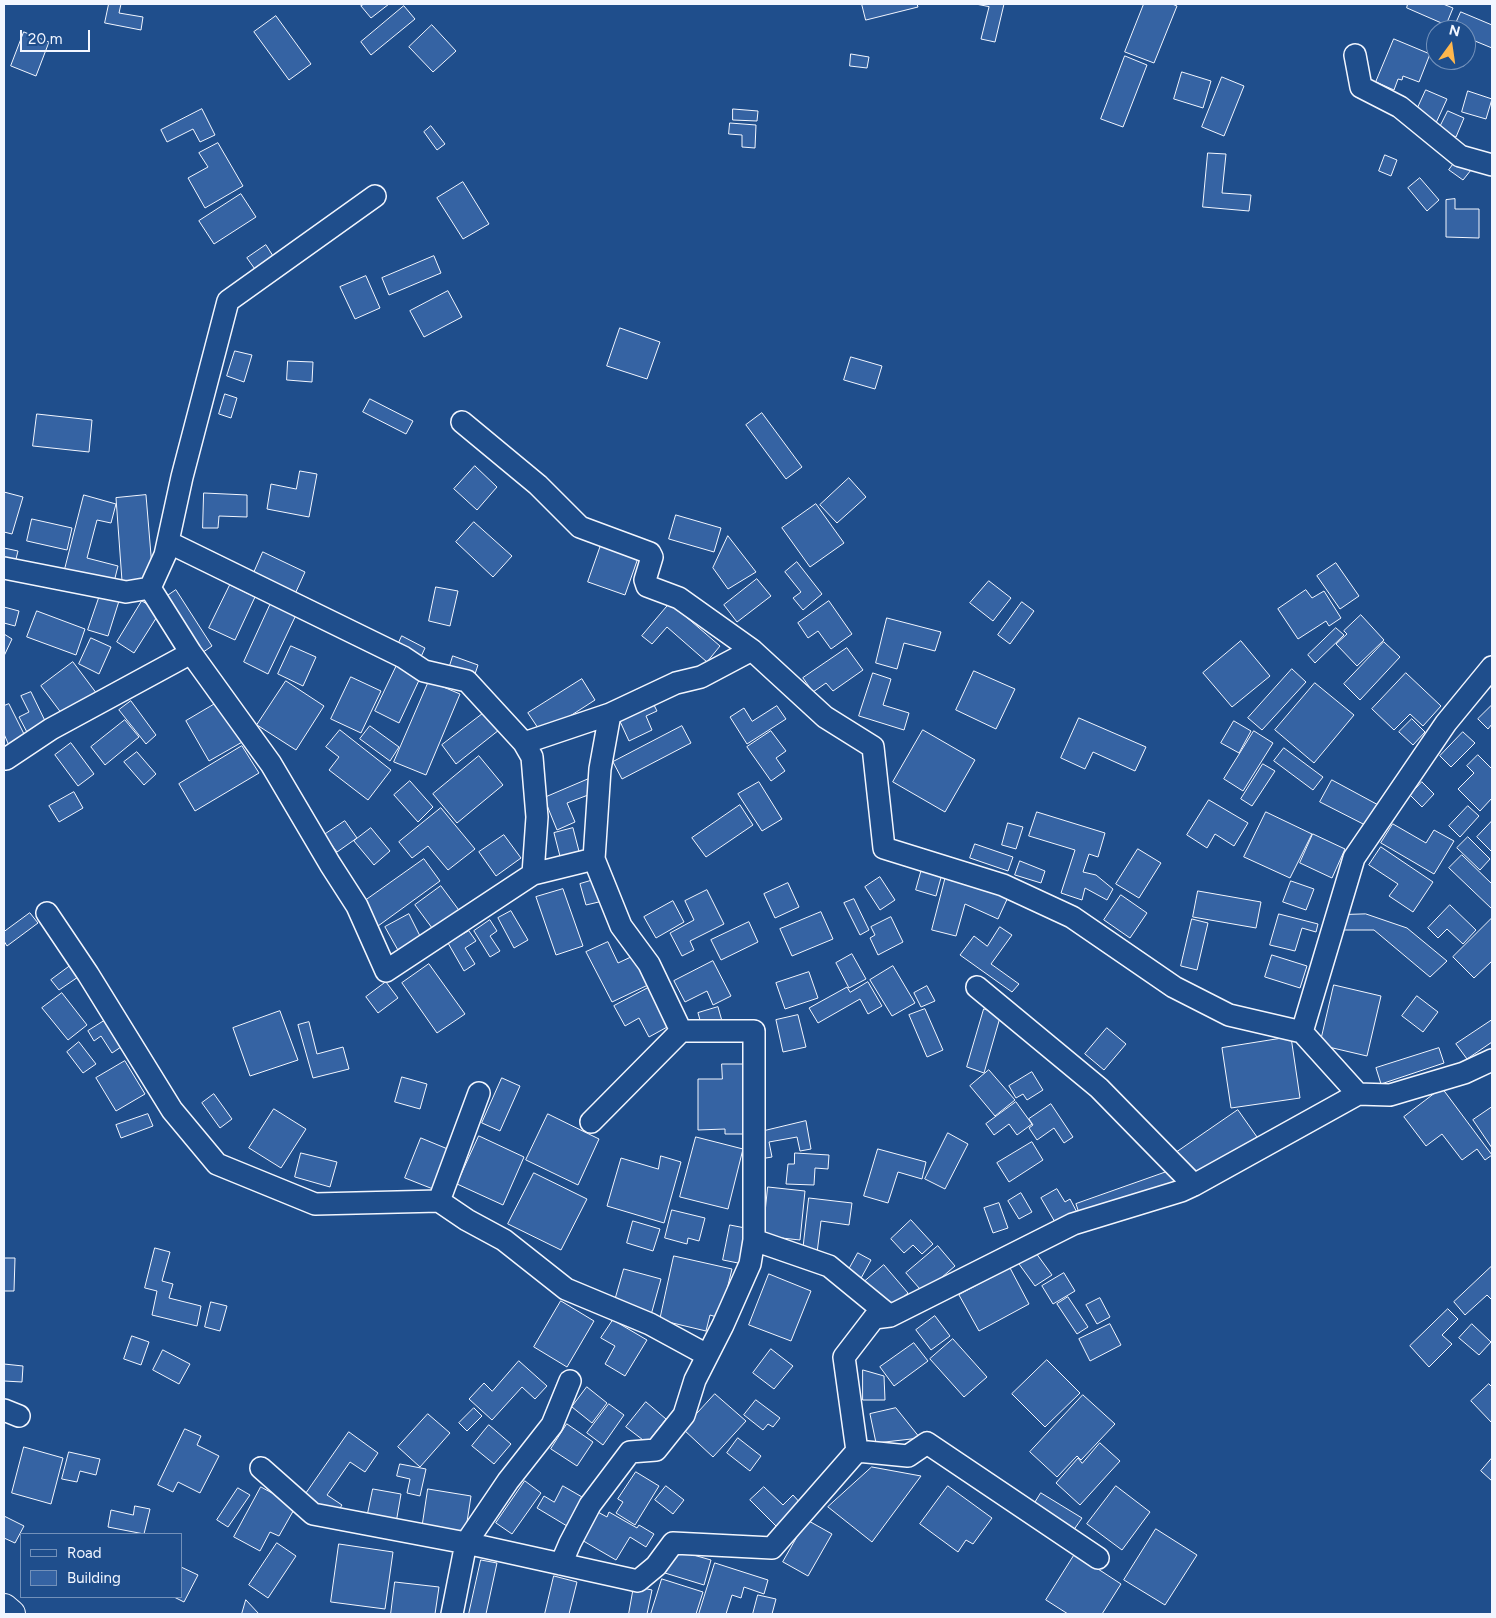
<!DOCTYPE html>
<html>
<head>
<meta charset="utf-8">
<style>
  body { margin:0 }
  #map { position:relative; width:1496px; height:1618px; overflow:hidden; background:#1f4e8c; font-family:Figtree,sans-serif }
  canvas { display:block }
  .frame { position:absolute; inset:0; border:5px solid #f2f6ff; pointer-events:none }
  .legend { position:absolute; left:20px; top:1533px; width:162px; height:65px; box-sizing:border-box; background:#1f4e8c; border:1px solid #7391ba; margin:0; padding:6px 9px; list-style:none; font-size:15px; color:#f2f6ff }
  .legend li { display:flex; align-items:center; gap:10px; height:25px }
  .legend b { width:25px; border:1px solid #7391ba }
  .north { position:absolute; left:1426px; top:20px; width:50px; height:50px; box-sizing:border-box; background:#1f4e8c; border:1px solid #7391ba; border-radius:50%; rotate:14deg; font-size:14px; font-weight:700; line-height:20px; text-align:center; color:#f2f6ff }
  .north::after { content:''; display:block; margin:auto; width:18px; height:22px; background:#ffb74d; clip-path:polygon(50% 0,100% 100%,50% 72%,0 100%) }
  .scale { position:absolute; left:20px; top:30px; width:70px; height:22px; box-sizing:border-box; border:2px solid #f2f6ff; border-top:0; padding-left:6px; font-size:15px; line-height:18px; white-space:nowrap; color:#f2f6ff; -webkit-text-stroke:4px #1f4e8c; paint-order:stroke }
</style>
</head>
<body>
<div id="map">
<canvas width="1496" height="1618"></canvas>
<div class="frame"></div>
<ul class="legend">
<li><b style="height:6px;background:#1f4e8c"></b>Road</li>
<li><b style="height:14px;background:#3563a3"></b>Building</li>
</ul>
<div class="north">N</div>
<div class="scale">20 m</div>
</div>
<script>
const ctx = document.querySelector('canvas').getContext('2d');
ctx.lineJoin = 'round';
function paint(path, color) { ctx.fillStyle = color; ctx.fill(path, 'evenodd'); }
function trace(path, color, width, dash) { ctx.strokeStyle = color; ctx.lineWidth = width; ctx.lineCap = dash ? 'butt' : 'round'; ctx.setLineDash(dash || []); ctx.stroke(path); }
const building = new Path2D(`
  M109,4H121L119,13L143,17L141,30L105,23Z
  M365,4H389L371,18L361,6Z
  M862,4H917L918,7L866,20Z
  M976,4H1004L995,42L981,39L989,7Z
  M1144,4H1172L1177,6L1154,63L1125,52Z
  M1408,4H1443L1453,8L1446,25L1407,8Z
  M404,6L415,19L371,55L361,42Z
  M1461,12L1492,25V48L1475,41L1464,66L1448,60H1466V30H1453Z
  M276,16L311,64L289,80L254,32Z
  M432,25L456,51L433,72L409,47Z
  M24,32L49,42L36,76L11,66Z
  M1394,39L1430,54L1419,82L1403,76L1402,80L1398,79L1394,90L1376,82Z
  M851,54L869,57L867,68L850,66Z
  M1125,56L1147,65L1123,127L1101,119Z
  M1182,72L1211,81L1203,108L1174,99Z
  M1222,77L1244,86L1224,136L1202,127Z
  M1426,90L1447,99L1436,123L1415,114Z
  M1468,91L1492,99L1486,119L1462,112Z
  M202,109L215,135L200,142L193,129L167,142L161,130Z
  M733,109L758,111L757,121L733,120Z
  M1448,111L1464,118L1456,137L1439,129Z
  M730,123L756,125L755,148L742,147V135L729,134Z
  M431,126L445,144L437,150L424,132Z
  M218,143L243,186L205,208L188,178L208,167L199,153Z
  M1208,153L1226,154L1222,193L1251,195L1249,211L1203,207Z
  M1385,155L1397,160L1391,176L1379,171Z
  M1457,159L1471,170L1463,180L1449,170Z
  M1420,178L1439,200L1427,211L1408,188Z
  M463,182L489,224L463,239L437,198Z
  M241,194L256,217L214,244L199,221Z
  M1455,199V209H1479V238L1446,237V200Z
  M266,245L275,259L257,272L247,258Z
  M434,256L441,273L389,295L382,278Z
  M366,276L380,308L355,319L340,287Z
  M448,291L462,317L424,337L410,311Z
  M620,328L660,342L647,379L607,366Z
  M235,351L252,355L244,382L227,376Z
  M851,357L882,366L875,389L844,380Z
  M288,361L313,362L312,382L287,380Z
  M225,394L237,398L231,418L219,414Z
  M370,399L413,421L406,434L363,412Z
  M762,413L802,467L786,479L746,425Z
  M37,414L92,420L89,452L33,446Z
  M475,466L497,487L477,510L454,489Z
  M300,471L317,474L309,517L267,509L271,484L296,489Z
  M849,478L866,497L837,523L820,505Z
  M4,492L23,497L12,534L4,532Z
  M204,493L247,495V517L219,516L218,528H203Z
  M84,495L116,504L111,523L97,520L87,558L118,566L114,582L65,569Z
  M146,495L153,579L122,581L116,498Z
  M816,504L844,543L810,567L782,528Z
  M676,515L721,528L714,552L669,539Z
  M32,519L72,528L67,550L27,541Z
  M474,522L512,556L493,577L456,542Z
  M728,536L756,572L728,589L713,568Z
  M601,545L638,558L625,595L588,582Z
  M4,548L18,551L15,563L4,560Z
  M263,552L305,572L295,594L253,575Z
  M797,562L822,594L803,610L793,598L801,592L785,572Z
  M1336,563L1359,596L1340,609L1317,576Z
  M757,579L771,596L737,622L724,605Z
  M989,581L1011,598L993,621L970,603Z
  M230,585L255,597L235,640L209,628Z
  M436,587L458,591L450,626L429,621Z
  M176,590L212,646L199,655L163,599Z
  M1306,590L1312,598L1324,591L1341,618L1329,626L1326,621L1298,639L1278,609Z
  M100,595L119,601L108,636L88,630Z
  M142,601L160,612L134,653L117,642Z
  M829,601L852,634L831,649L818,631L808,638L798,623Z
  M1022,602L1034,611L1010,644L998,635Z
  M271,603L296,615L268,674L244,662Z
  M670,603L720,646L707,662L667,627L652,644L642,636Z
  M4,607L19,611L15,626L4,623Z
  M37,611L85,629L76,655L27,637Z
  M1361,615L1384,640L1357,666L1336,644L1347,634L1344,631Z
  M887,618L941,632L935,651L904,643L897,669L876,663Z
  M1336,628L1344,635L1315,663L1308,655Z
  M4,634L12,639L4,656Z
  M402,636L425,648L419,661L396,649Z
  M91,638L111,647L99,674L79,664Z
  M1241,641L1270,676L1232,707L1203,673Z
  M1384,642L1400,657L1360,700L1344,684Z
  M291,646L316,657L303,686L278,674Z
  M847,648L863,670L833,691L826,683L813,692L803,678Z
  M453,656L478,665L473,680L448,672Z
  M73,662L97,694L65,718L41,686Z
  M397,665L421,676L399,723L375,711Z
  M1292,669L1306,682L1262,730L1248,718Z
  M974,671L1015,689L996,729L956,710Z
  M873,673L891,679L883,705L909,713L904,730L859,716Z
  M1406,673L1441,706L1423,726L1410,714L1394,730L1372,709Z
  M351,677L381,691L361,733L331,719Z
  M582,679L595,700L542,734L528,713Z
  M286,681L324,706L296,750L257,725Z
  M429,681L460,694L426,775L394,762Z
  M1315,683L1354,715L1314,763L1275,730Z
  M31,692L48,727L29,736L19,717L29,712L21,696Z
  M131,701L156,735L146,744L119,710Z
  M220,701L244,741L209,761L186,721Z
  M652,701L657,711L646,716L652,730L629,741L618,717Z
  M9,704L27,740L10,748L4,734V706Z
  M1492,705V724L1488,729L1478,719Z
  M777,706L786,719L747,744L730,717L744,708L752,721Z
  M485,712L499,730L456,764L442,745Z
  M1079,718L1146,747L1135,771L1093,752L1085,769L1061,758Z
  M1412,719L1425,732L1413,745L1399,732Z
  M125,720L139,737L105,765L91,747Z
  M1234,721L1251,731L1239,753L1221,743Z
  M370,726L399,747L390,761L360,739Z
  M682,726L691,743L622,779L613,762Z
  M340,730L391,770L368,800L329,770L339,757L326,747Z
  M923,730L975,760L945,812L893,782Z
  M771,731L786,751L776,758L785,771L771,781L747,747Z
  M1254,731L1273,743L1243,791L1224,779Z
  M1463,732L1475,743L1451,767L1440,756Z
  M71,743L94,774L78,786L55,755Z
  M242,746L259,773L195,811L179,784Z
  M1284,748L1323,777L1313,790L1274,761Z
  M137,752L156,774L144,785L124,762Z
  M1478,755L1492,769V798L1480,811L1458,789L1474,773L1467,766Z
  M479,756L503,785L457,823L433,794Z
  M1263,764L1275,771L1252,806L1241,799Z
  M591,778L596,792L567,803L575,822L557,830L544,798Z
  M1332,780L1382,807L1371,828L1320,802Z
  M410,781L433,807L418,822L394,795Z
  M759,782L782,819L762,831L738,794Z
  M1422,782L1434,794L1422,807L1410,795Z
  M74,792L83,808L59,822L49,806Z
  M1209,800L1248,823L1234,846L1215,834L1207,848L1187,835Z
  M740,805L753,825L706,857L692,838Z
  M1468,806L1479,816L1460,837L1449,826Z
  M441,808L475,849L448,870L428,846L412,858L399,842Z
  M1037,812L1105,833L1098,857L1089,854L1083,872L1096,875L1113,889L1107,900L1085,888L1082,900L1061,893L1075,850L1029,836Z
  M1266,812L1312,834L1290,878L1244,857Z
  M345,821L357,838L337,852L324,835Z
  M1492,821V852L1477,837Z
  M1008,823L1023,827L1016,849L1002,845Z
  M1393,824L1426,843L1434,830L1454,841L1434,874L1381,843Z
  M371,828L390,851L374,865L354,841Z
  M573,828L581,859L562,864L554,833Z
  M1313,834L1345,849L1332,878L1300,863Z
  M504,835L521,858L496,876L479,852Z
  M1468,837L1490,859L1480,870L1457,848Z
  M975,844L1013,857L1008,871L970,858Z
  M1381,847L1433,882L1413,912L1389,896L1398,884L1369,865Z
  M1138,849L1161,863L1139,898L1116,884Z
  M1462,855L1492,884V909L1449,868Z
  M424,859L440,881L378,926L362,903Z
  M1020,861L1045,871L1041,883L1015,875Z
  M923,865L943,870L936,896L916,890Z
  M947,872L1009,895L998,919L965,904L956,936L932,930Z
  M880,877L895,900L880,910L865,887Z
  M597,879L603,901L586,905L580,884Z
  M1291,881L1314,889L1306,910L1283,902Z
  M788,883L799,907L775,918L764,894Z
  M441,886L461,913L435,932L415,905Z
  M563,889L583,946L556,955L536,897Z
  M707,890L724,924L690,941L694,950L682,956L670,933L694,920L685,901Z
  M1198,891L1261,902L1256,928L1193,917Z
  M1121,895L1147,913L1130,938L1104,920Z
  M854,899L869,930L860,935L844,903Z
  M673,901L684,922L656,938L644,917Z
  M1450,905L1476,930L1463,944L1447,929L1438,938L1428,928Z
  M511,911L528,940L514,948L498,918Z
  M821,912L833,939L792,956L780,929Z
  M30,913L38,923L7,946L4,941V932Z
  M409,914L422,940L399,952L385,927Z
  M1279,914L1318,924L1316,932L1302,928L1295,951L1270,945Z
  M1366,914L1407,928L1447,961L1430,977L1374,930H1341V915Z
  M891,917L903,942L878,955L870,938L875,935L871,927Z
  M1492,918V961L1474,978L1453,957Z
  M1192,919L1208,923L1197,970L1181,966Z
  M490,920L497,931L490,936L500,951L490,957L474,931Z
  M749,922L758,942L721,960L711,940Z
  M1000,927L1012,935L991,964L1019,984L1012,992L960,955L974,936L987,946Z
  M469,931L476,941L465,948L475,964L464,971L448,943Z
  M608,942L618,963L633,956L648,985L612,1002L586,952Z
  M852,954L866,979L849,988L836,963Z
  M1272,955L1307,966L1300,988L1265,977Z
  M713,961L731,996L713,1005L707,991L685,1002L674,981Z
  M429,964L465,1014L437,1033L402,983Z
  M70,966L78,977L59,990L51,980Z
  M893,966L915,1003L892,1016L870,980Z
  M809,972L818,998L785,1009L776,983Z
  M386,982L398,998L378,1013L366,997Z
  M868,982L882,1006L868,1014L860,999L818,1023L809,1008L847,987L850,992Z
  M1334,985L1381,996L1367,1056L1320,1045Z
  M927,986L935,1001L921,1007L914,993Z
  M648,988L669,1026L649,1037L639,1018L625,1026L614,1006Z
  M62,993L87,1025L68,1040L42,1008Z
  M1417,996L1438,1012L1423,1032L1402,1016Z
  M718,1007L722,1021L702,1027L698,1013Z
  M925,1009L943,1050L927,1057L909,1015Z
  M984,1009L1001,1014L984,1073L967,1067Z
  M280,1011L298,1060L250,1076L233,1028Z
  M798,1015L806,1047L783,1052L776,1020Z
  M1492,1020V1042L1467,1059L1456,1044Z
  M104,1021L121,1047L112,1053L101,1036L94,1041L88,1031Z
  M309,1022L317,1054L343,1047L349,1069L313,1078L298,1025Z
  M1107,1028L1126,1044L1104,1070L1085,1054Z
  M1291,1037L1300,1098L1231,1108L1222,1048Z
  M79,1042L96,1064L83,1073L67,1052Z
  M1439,1048L1444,1063L1381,1084L1376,1068Z
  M125,1061L145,1094L116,1111L96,1078Z
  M722,1064H747L748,1134H725V1129L698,1130V1079H722Z
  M989,1070L1015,1100L995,1116L970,1086Z
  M1032,1072L1043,1090L1027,1100L1023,1094L1016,1098L1009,1086Z
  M402,1077L427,1084L420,1109L395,1102Z
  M502,1078L520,1086L500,1131L482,1123Z
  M1442,1088L1492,1155L1485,1160L1477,1149L1462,1160L1442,1134L1426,1146L1404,1117Z
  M214,1094L232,1119L220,1128L202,1103Z
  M1016,1102L1032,1124L1017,1135L1009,1124L994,1135L986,1124Z
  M1051,1104L1073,1137L1064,1143L1054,1128L1037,1140L1029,1128L1033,1125L1029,1119Z
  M1492,1107V1148L1473,1120Z
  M274,1109L306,1129L281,1168L249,1148Z
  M1238,1110L1257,1137L1195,1178L1177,1152Z
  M148,1114L153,1126L121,1138L116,1125Z
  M548,1114L599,1139L578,1185L526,1160Z
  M806,1121L811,1149L800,1151L797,1137L769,1142L772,1157L760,1159L756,1133Z
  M948,1133L968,1144L945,1189L925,1179Z
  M479,1136L524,1157L503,1205L457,1184Z
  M696,1137L743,1149L728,1209L680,1197Z
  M421,1138L455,1152L433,1189L405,1178Z
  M1032,1142L1043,1160L1009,1182L997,1163Z
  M878,1149L926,1162L922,1179L898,1172L888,1203L864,1196Z
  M301,1153L337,1162L330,1187L295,1177Z
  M795,1153L829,1155L828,1169L815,1168L814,1185L786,1184L788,1164H794Z
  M661,1156L681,1162L664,1223L607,1206L621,1158L658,1169Z
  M1175,1169L1180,1184L1081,1219L1076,1204Z
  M534,1173L587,1199L561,1250L508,1224Z
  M768,1187L805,1191L800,1240L763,1236Z
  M1057,1189L1065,1202L1070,1199L1080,1218L1059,1229L1041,1198Z
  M1021,1193L1032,1212L1019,1219L1008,1201Z
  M809,1198L852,1203L849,1225L821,1221L817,1253L803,1251Z
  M999,1203L1008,1228L993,1233L984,1208Z
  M672,1210L705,1218L699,1241L688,1238L687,1244L665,1238Z
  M911,1220L933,1244L922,1254L913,1245L904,1253L891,1239Z
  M633,1221L660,1229L653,1251L627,1243Z
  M730,1225L750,1229L743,1264L723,1260Z
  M938,1246L955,1266L941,1278L944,1281L926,1296L906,1273Z
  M155,1248L170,1252L162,1281L173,1284L169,1298L201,1306L197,1326L152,1315L157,1291L145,1288Z
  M858,1253L871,1260L860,1280L847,1273Z
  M1036,1253L1052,1275L1035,1286L1019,1264Z
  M674,1256L732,1269L720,1318L710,1315L706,1331L660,1320Z
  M4,1258H15L14,1291H4Z
  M884,1265L908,1293L888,1310L864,1282Z
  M1492,1266V1300L1487,1295L1465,1315L1454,1302Z
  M1010,1268L1029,1304L979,1331L959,1295Z
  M624,1269L661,1279L651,1315L614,1304Z
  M1064,1273L1075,1291L1053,1304L1042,1286Z
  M769,1274L811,1291L791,1341L749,1325Z
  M1068,1297L1088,1327L1077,1334L1057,1304Z
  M1100,1298L1110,1317L1097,1324L1086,1305Z
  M561,1301L594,1321L567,1367L534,1347Z
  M211,1302L227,1306L220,1331L205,1327Z
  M1448,1309L1458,1319L1442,1335L1452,1344L1429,1367L1410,1346Z
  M935,1316L950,1336L931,1350L916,1330Z
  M613,1320L647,1340L625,1376L605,1364L615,1346L601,1338Z
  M1110,1324L1121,1345L1090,1361L1079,1339Z
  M1472,1324L1491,1342L1479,1355L1459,1338Z
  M132,1336L149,1342L141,1365L124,1359Z
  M953,1339L987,1377L964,1397L930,1359Z
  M914,1343L928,1361L894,1386L880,1367Z
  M771,1349L793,1366L774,1389L753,1373Z
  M163,1350L190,1364L179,1384L153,1370Z
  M1047,1360L1080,1393L1045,1427L1012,1394Z
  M519,1361L547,1386L535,1399L522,1387L492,1420L469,1399L484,1383L492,1391Z
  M4,1364L23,1366L22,1382L4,1381Z
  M863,1370L884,1376L885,1400H863Z
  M1489,1384L1492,1387V1423L1471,1401Z
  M587,1387L607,1403L592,1423L572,1407Z
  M715,1394L746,1421L713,1457L683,1429Z
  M1083,1395L1115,1424L1081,1460L1077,1456L1057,1477L1030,1452Z
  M756,1400L780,1418L773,1427L768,1424L763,1430L744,1415Z
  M646,1402L666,1419L647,1443L626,1427Z
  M609,1404L624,1415L603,1445L587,1433Z
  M474,1408L482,1416L467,1431L459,1423Z
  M896,1408L920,1438L876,1443L870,1414Z
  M428,1414L450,1433L420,1467L398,1447Z
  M567,1424L593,1442L577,1466L551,1449Z
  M489,1425L511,1444L494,1464L472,1446Z
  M185,1429L201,1436L197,1445L219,1456L200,1493L178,1482L173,1492L158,1485Z
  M349,1432L378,1453L365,1472L350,1462L327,1495L342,1505L335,1516L305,1495Z
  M738,1438L761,1456L750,1471L727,1453Z
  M1100,1443L1120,1461L1080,1505L1056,1483L1078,1458L1082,1463Z
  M24,1447L63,1458L51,1504L12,1493Z
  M69,1452L100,1459L96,1475L80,1471L77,1482L62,1479Z
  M1492,1458V1481L1481,1471Z
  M400,1464L426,1469L420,1496L407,1493L410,1479L397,1476Z
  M872,1467L921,1476L872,1542L828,1507Z
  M636,1472L659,1486L635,1525L616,1513L623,1502L618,1499Z
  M525,1481L541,1493L512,1534L496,1523Z
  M563,1486L589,1501L572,1529L537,1508L544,1496L554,1502Z
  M666,1486L684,1500L673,1514L655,1500Z
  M948,1486L992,1518L973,1544L966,1540L958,1552L920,1524Z
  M1116,1486L1150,1512L1122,1550L1087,1524Z
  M261,1487L296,1506L279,1536L270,1532L260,1551L234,1537Z
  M764,1487L783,1505L793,1495L803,1506L779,1529L750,1500Z
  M238,1488L250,1495L228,1527L217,1520Z
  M373,1489L401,1494L396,1523L367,1518Z
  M428,1489L471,1496L465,1535L422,1529Z
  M1041,1493L1082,1518L1073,1531L1033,1506Z
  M135,1506L150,1509L144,1534L108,1527L111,1510L133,1515Z
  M596,1511L607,1517L609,1512L637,1528L639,1525L654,1534L646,1547L630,1537L616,1560L580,1539Z
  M4,1516L24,1526L15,1543L4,1538Z
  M807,1520L832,1534L808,1576L783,1562Z
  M1156,1529L1197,1555L1165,1605L1124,1580Z
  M277,1543L296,1556L268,1598L249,1585Z
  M339,1544L393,1552L385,1609L331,1602Z
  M690,1554L711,1560L704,1585L665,1573L677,1555Z
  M1075,1554L1121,1584L1102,1614H1068L1046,1600Z
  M481,1560L497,1563L486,1614H469Z
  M715,1563L768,1580L764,1594L744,1587L741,1598L732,1595L726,1614H699Z
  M181,1567L198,1575L184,1602L174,1597H181Z
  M554,1576L577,1582L569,1614H545Z
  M662,1579L703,1592L696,1614H651Z
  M395,1582L439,1587L435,1614H391Z
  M634,1586L652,1590L647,1614H629Z
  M758,1595L776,1599L772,1614H753Z
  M246,1600L259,1614H242Z`);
const minor = new Path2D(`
  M1355,55L1361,87L1400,107L1460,156L1492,165
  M462,422L538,485L580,527L650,553L652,557L645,580L647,586L679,598L752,650
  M165,555L170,543L403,657L424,671L467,681L524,743L532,757L537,817L533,874
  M4,568L126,592L150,588L165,555L182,477L228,301L375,196
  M150,588L191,653L271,764L330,864L357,906L386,971L533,874L594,859L621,926L649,964L681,1031H754V1240L750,1264L723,1325L695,1380L684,1415L656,1450L630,1452L590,1505L570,1543L561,1564
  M524,743L610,714L676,683L701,677L752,650L825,717L873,747L884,848L1003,885L1072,917L1174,987L1229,1015L1302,1032L1358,1094
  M6,759L51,729L191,653
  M594,859L600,769L610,714
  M47,913L88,974L172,1110L217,1164L315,1204L439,1201L467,1220L504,1240L566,1289L650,1324L707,1355
  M977,987L1099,1088L1194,1185
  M1302,1032L1354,858L1446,723L1492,667
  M591,1122L681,1031
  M439,1201L479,1093
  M754,1240L829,1266L890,1316
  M4,1410L19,1416
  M857,1451L908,1456L927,1443L1098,1558
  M261,1468L313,1514L466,1543L508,1481L552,1425L570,1381
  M452,1614L466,1543L638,1581L656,1566L673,1543L772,1548L857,1451L844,1357L874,1318L890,1316L1073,1224L1181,1191L1194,1185L1358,1094L1390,1095L1464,1073L1492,1060`);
const primary = new Path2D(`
  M4,1608L11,1614`);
paint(building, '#3563a3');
trace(building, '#f2f6ff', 1);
trace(minor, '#f2f6ff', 24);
trace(primary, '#f2f6ff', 30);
trace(minor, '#1f4e8c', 21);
trace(primary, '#1f4e8c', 28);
</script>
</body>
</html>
